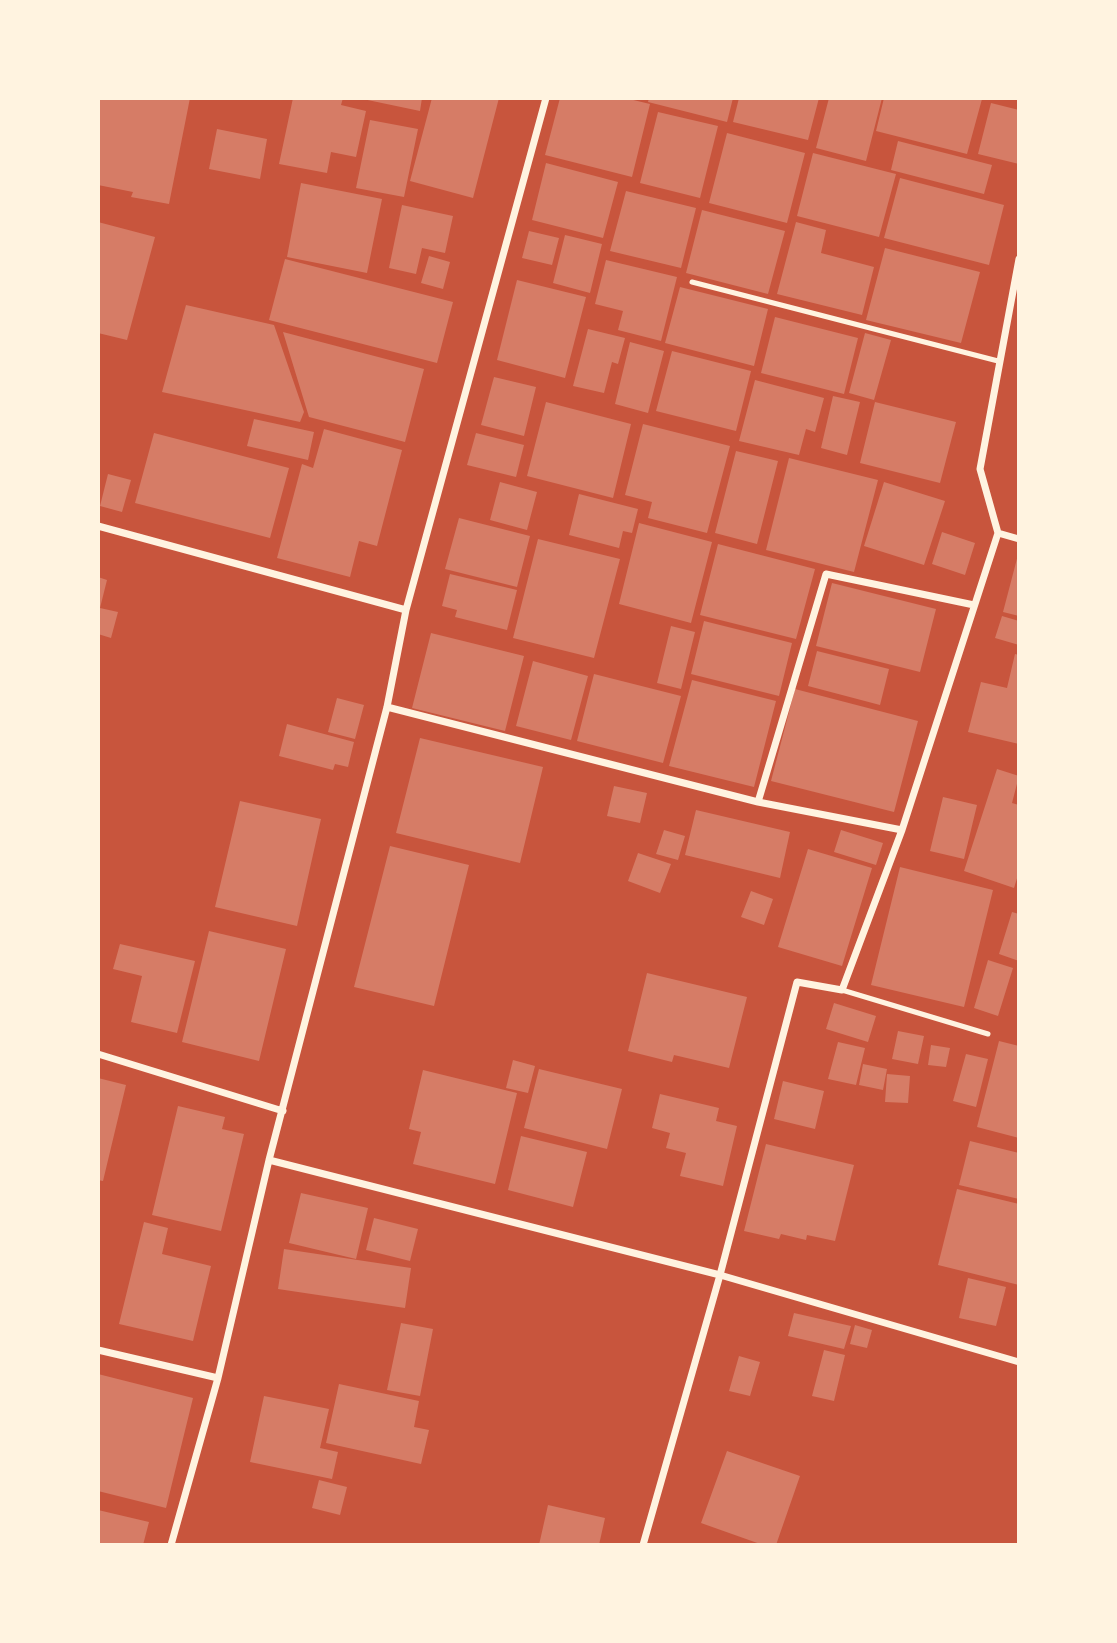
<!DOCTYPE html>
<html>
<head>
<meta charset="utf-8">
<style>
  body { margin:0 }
  #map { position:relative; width:1117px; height:1643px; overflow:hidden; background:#c8553d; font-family:"Asap Condensed",sans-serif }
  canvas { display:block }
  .frame { position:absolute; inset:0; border:100px solid #fff3e0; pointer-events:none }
</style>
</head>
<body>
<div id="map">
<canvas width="1117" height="1643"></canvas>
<div class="frame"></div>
</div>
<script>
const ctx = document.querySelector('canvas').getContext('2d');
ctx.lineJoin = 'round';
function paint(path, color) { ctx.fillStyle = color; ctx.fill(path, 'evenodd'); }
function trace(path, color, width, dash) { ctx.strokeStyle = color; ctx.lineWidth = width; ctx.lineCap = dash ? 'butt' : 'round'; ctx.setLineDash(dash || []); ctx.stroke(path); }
const building = new Path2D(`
  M98,98H190L169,204L131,197L133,192L98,185Z
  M293,98H343L341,105L366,111L356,157L331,152L327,173L279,164Z
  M358,98H422L420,111Z
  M432,98H499L473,198L410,181Z
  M560,98H625L650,104L632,177L545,155Z
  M649,98H733L727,122L648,102Z
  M739,98H819L808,140L733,122Z
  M829,98H882L866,161L816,148Z
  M884,98L982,99L967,154L876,131Z
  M991,103L1019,110V164L978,154Z
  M658,112L718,126L700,198L640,183Z
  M370,120L418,129L404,197L356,188Z
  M217,129L267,139L260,179L209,169Z
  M727,133L805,153L787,223L709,203Z
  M898,141L992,165L984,194L891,170Z
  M813,153L896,174L879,237L797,216Z
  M546,163L618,182L603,238L532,220Z
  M900,178L1004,205L989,265L884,238Z
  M301,183L382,199L367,273L287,257Z
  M626,191L696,208L681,268L610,251Z
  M402,205L453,216L445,253L422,248L416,274L389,268Z
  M702,210L785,231L768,294L686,273Z
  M98,222L155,237L127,340L98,333Z
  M796,222L826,230L821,253L874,267L862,315L777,294Z
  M529,231L559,238L552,265L522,258Z
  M565,235L602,244L590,293L553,283Z
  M885,248L980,272L961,343L866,320Z
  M429,256L450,262L443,289L421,283Z
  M285,259L453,302L437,363L269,320Z
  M606,260L677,277L661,341L618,330L623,311L595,304Z
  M517,280L586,297L565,378L497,360Z
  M680,287L768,309L754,366L665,343Z
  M186,305L274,325L304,412L300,422L162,392Z
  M775,317L858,338L844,394L761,373Z
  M588,329L625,338L618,364L612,362L604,393L573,386Z
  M283,332L424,369L405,442L309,417Z
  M865,333L891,340L874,400L849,393Z
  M630,342L664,351L648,413L615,404Z
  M672,351L751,371L736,431L656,411Z
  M494,377L536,387L524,436L481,425Z
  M755,380L824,398L815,432L806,429L799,455L739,441Z
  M833,396L860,402L847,455L821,448Z
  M546,402L631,424L613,498L527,476Z
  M875,402L956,422L940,483L860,463Z
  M254,419L314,432L308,460L247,446Z
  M643,424L730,446L707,533L648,518L652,502L625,495Z
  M324,429L402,450L377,546L359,541L350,577L277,558L302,464L313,468Z
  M154,433L289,468L270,538L135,503Z
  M476,433L524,445L516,477L467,465Z
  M736,451L778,461L757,544L715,533Z
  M789,458L878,480L854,572L766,550Z
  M108,474L131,480L122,512L100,506Z
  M500,482L537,492L527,530L490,520Z
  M884,482L945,501L924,565L864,546Z
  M579,494L638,509L632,533L623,531L619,548L569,535Z
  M459,518L530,536L517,587L445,569Z
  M639,523L712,542L691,623L619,604Z
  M942,532L975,543L965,575L932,564Z
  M538,539L620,559L594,658L513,638Z
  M718,544L815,569L796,639L700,615Z
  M1019,551V616L1003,612Z
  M450,574L517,590L507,630L455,617L457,610L442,606Z
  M98,577L107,580L100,608L118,612L111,638L98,634Z
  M832,583L936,609L920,672L816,646Z
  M1002,616L1019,621V645L995,638Z
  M704,621L792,643L779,696L691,674Z
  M671,626L695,632L681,689L657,683Z
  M431,633L524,656L505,731L412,708Z
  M817,651L889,669L880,705L808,686Z
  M1015,654L1019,655V744L968,732L981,682L1007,688Z
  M533,661L588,676L571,740L516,726Z
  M594,674L681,696L663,763L577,741Z
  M692,680L776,701L754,787L669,766Z
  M795,689L918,721L894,812L771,781Z
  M337,698L364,705L355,739L328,732Z
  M287,724L354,742L348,767L335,764L333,770L279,756Z
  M420,738L543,767L520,863L396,833Z
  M997,769L1019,776L1012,803L1019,805V872L1014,888L964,871Z
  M614,786L647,793L640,823L607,816Z
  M943,797L977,805L964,859L930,851Z
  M240,801L321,819L297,926L215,907Z
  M696,810L790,832L780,878L685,855Z
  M664,830L685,836L678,860L656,854Z
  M841,830L883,843L876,865L834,852Z
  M390,846L469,865L434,1006L354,987Z
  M808,849L872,868L842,966L778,947Z
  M638,853L671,864L660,893L628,881Z
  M900,867L993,890L964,1007L871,985Z
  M751,891L773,899L764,925L741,917Z
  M1012,912L1019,914V961L999,954Z
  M209,931L286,949L259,1061L182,1042Z
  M120,944L195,961L177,1033L131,1022L142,976L113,969Z
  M988,960L1013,968L998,1016L974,1008Z
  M647,973L747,997L729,1068L674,1055L672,1062L628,1051Z
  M834,1003L876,1016L868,1042L826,1029Z
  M898,1031L924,1036L918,1064L892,1059Z
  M999,1041L1019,1046V1138L977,1127Z
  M838,1042L865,1048L856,1085L828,1079Z
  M931,1045L950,1048L946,1067L928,1065Z
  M966,1054L988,1059L976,1107L953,1101Z
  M513,1060L535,1066L528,1093L506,1088Z
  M863,1064L887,1069L883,1090L859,1085Z
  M539,1069L622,1089L607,1149L524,1128Z
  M423,1070L517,1093L495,1184L413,1164L421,1132L409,1129Z
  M887,1074L910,1076L908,1103L885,1102Z
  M98,1078L126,1085L103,1181L98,1180Z
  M783,1081L824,1091L815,1129L774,1119Z
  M660,1094L719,1108L716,1121L737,1126L723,1186L680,1176L686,1153L666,1148L670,1133L652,1128Z
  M178,1106L225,1117L222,1129L244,1134L221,1231L152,1215Z
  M521,1136L587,1152L573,1207L508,1190Z
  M970,1141L1019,1153V1199L959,1185Z
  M766,1144L854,1165L835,1241L807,1235L806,1240L781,1234L779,1239L744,1231Z
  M957,1189L1019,1204V1285L938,1265Z
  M301,1193L368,1208L356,1259L289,1243Z
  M374,1218L418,1229L410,1261L366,1250Z
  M144,1222L168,1228L162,1254L211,1266L193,1341L119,1324Z
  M284,1249L411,1268L405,1308L278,1289Z
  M968,1278L1006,1287L996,1326L959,1318Z
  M794,1313L851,1326L844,1349L788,1336Z
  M401,1323L433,1329L420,1396L387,1390Z
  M855,1325L872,1330L867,1348L850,1344Z
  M824,1350L845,1355L834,1401L812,1396Z
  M739,1356L760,1362L750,1396L729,1391Z
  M98,1374L193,1398L166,1508L98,1491Z
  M339,1384L419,1401L414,1427L429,1430L421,1464L326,1443Z
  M264,1396L329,1409L320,1448L338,1452L332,1479L250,1462Z
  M727,1451L800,1476L776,1545H763L701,1523Z
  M319,1480L347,1487L340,1515L312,1508Z
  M548,1505L605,1518L599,1545H539Z
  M98,1510L149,1522L143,1545H98Z`);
const service = new Path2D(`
  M692,282L998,361
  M842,990L988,1034`);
const minor = new Path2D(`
  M98,526L406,610L387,707L269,1160L218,1378L171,1545
  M998,533L980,469L1019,259
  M406,610L546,98
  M387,707L758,802L902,830
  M758,802L826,574L974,605
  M98,1054L283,1111
  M269,1160L720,1275L1019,1362
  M98,1350L218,1378
  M643,1545L720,1275L797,982L842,990L902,830L998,533L1019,539`);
paint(building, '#d67c66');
trace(service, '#fff3e0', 5);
trace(minor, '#fff3e0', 7);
</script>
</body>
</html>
